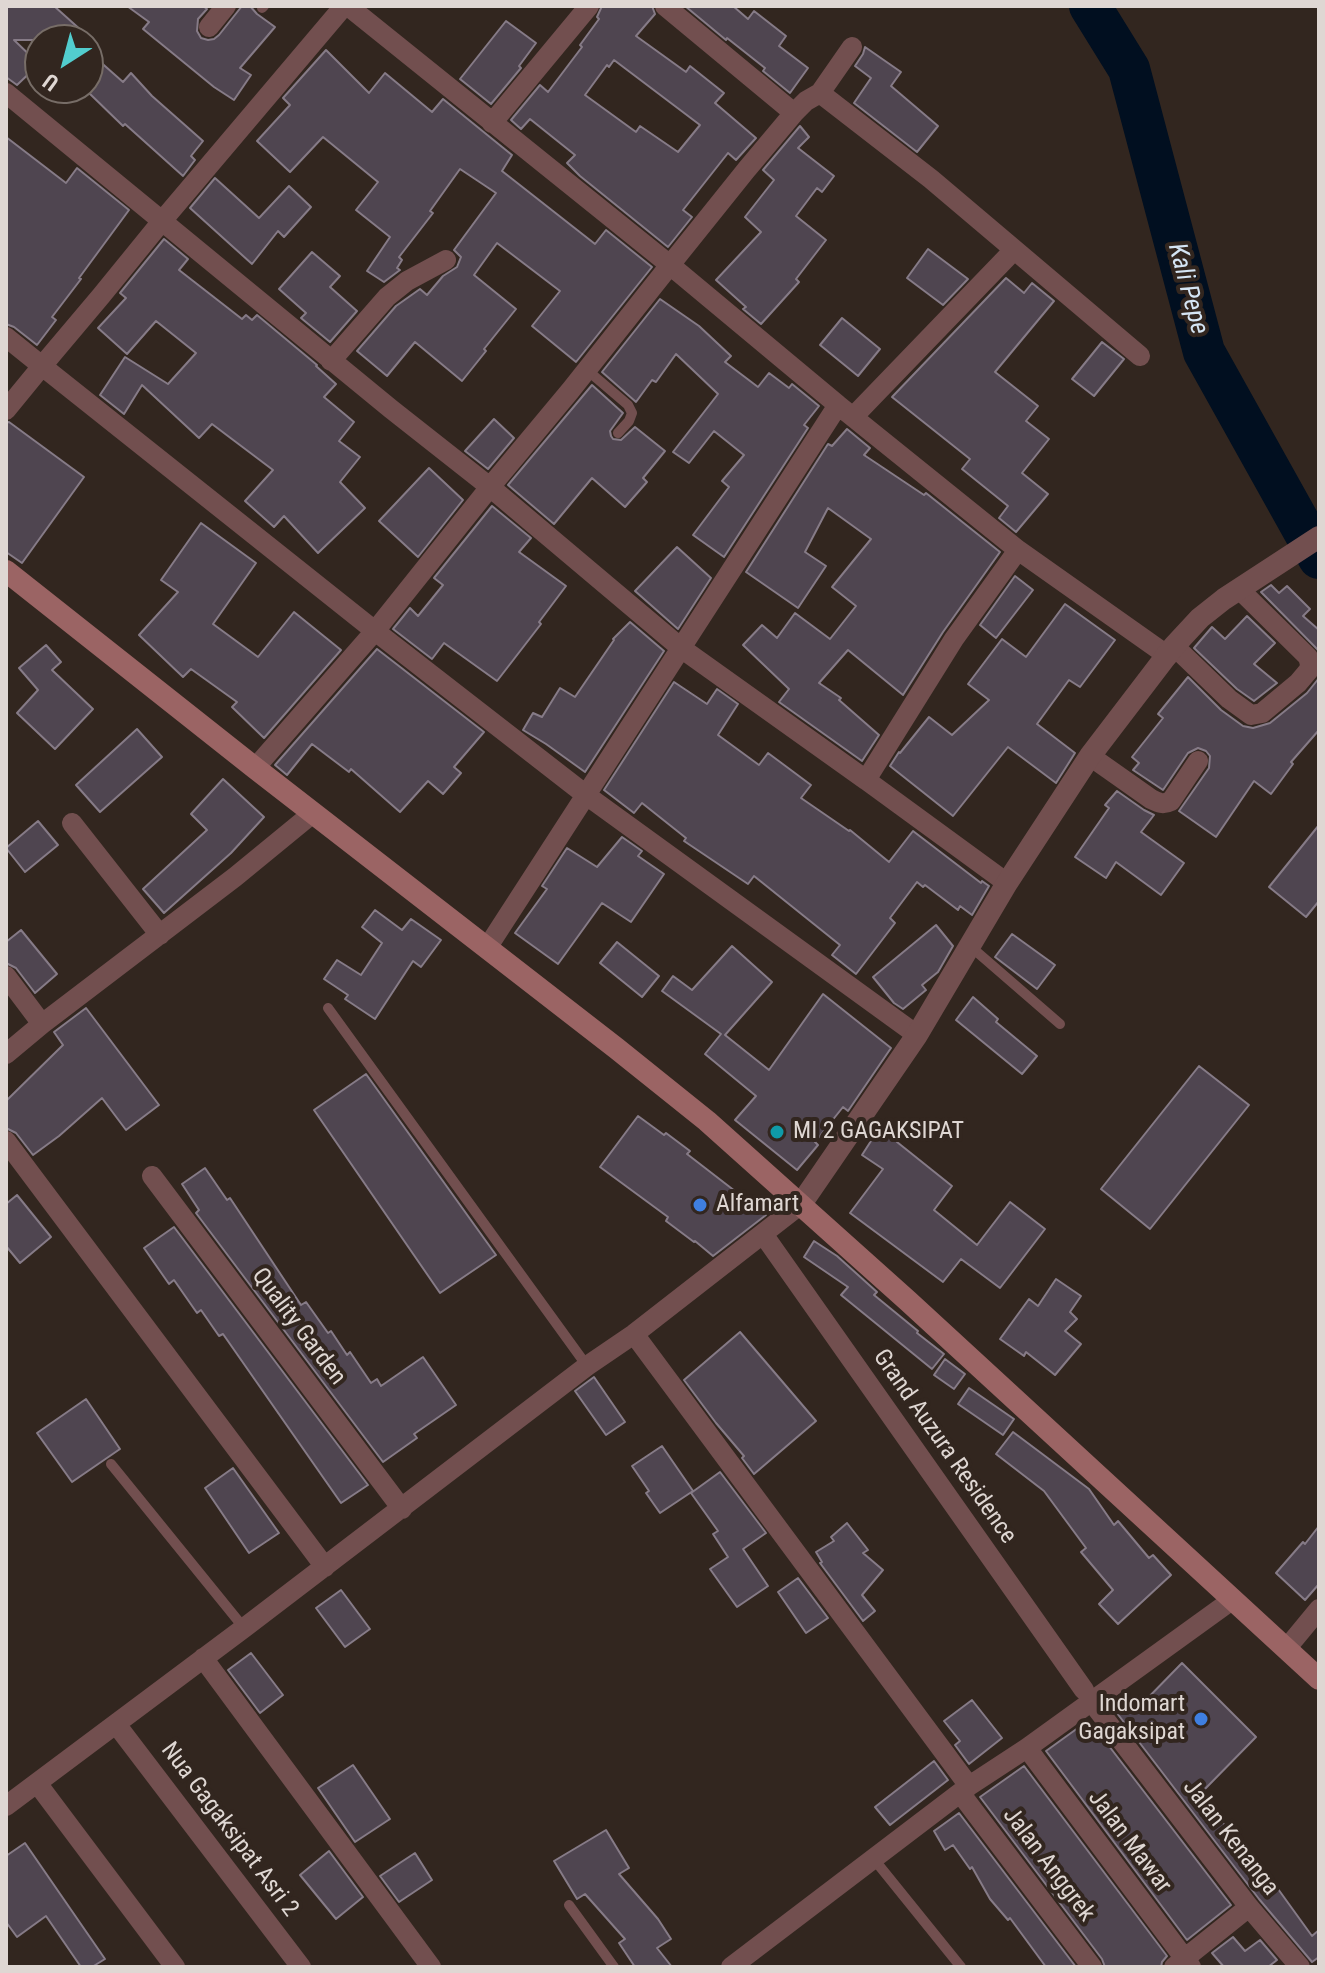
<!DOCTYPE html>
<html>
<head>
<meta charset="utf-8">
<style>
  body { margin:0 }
  #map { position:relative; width:1325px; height:1973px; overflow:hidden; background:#32261f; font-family:"Roboto Condensed",sans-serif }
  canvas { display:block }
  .frame { position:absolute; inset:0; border:8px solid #dfd7d3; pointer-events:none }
  .north { position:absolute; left:24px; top:24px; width:80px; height:80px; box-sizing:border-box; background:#32261f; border:2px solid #776d67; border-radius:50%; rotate:216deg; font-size:22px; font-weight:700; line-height:32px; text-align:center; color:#dfd7d3 }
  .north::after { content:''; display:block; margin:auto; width:28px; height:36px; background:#52cdce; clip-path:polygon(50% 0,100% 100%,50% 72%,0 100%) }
</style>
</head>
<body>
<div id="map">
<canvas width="1325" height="1973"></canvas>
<div class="frame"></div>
<div class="north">U</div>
</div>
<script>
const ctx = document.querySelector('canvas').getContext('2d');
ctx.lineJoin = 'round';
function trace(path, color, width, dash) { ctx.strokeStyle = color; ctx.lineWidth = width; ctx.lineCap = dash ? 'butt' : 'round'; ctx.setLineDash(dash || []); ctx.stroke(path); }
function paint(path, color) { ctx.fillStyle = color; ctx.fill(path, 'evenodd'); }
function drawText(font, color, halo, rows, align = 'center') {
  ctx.font = font + ' "Roboto Condensed",sans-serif'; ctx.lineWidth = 8; ctx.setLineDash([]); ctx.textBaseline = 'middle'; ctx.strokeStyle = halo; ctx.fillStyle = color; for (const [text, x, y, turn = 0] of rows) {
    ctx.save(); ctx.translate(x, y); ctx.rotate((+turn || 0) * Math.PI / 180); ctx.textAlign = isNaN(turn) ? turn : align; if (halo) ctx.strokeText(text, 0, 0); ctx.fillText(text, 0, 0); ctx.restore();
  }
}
const river = new Path2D(`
  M1090,6L1129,69L1204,352L1319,558`);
const building = new Path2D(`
  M6,6H54L92,40H14L39,64L17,85L6,77Z
  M127,6H203L207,9L198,19L197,31L201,38L208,40L214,39L219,35L242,6H250L257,14L275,27L240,68L251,75L234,100L214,87L143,29L149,22Z
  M602,6H652L655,14L636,36L686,72L690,66L724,93L715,103L756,138L736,160L728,153L683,210L692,217L668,247L580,176L567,163L575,155L530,119L521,129L511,120L540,85L548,92L582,47L580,45L599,19L597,17ZM614,60L700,125L678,152L640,126L636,132L585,95L607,65L609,67Z
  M685,6H733L748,19L754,11L786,36L779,46L808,68L790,93L763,71L765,68L727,38L726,40Z
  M506,21L536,43L519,66L521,68L491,104L460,79Z
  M865,47L901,72L891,86L938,126L917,152L854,103L871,78L855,66L863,54Z
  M326,50L369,93L385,73L432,112L443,99L512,155L502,171L595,244L606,230L652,267L576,362L532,326L560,291L497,243L474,275L516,309L484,349L486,351L462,381L415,342L387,376L357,351L396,306L420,289L427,295L443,276L457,267L461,257L454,250L496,193L460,169L430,211L433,213L399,257L402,260L397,268L400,270L384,282L367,271L390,237L356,210L378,182L323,137L290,172L257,141L290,105L283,98Z
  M88,51L123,82L131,73L152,96L203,141L191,156L195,160L183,176L125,124L123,126L88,92Z
  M800,126L809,137L798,148L834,176L822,192L817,188L796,216L826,240L796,279L799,282L761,324L743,309L746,307L716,280L761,232L745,217L774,180L763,170Z
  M6,137L66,183L77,168L129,210L79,278L81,279L52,317L56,320L37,345L14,327L6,324Z
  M215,178L259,218L289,186L311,207L284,237L278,231L252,264L190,208Z
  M164,239L188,259L179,270L242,319L246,315L252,320L257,315L317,365L316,366L336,384L324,397L354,422L339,441L360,457L340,482L365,508L318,553L284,516L274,527L245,501L273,470L212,424L199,438L142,385L124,414L100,395L125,357L168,384L196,353L156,321L127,354L98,328L126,298L120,293Z
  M928,249L968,279L943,305L907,278Z
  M312,252L340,276L330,287L357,311L330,342L301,318L306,313L279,289Z
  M1006,278L1024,293L1032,283L1054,301L995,372L1038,406L1026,421L1049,439L1022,473L1048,494L1016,532L999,518L1008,506L962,469L970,459L892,397Z
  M660,299L699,326L731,356L725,362L758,387L769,373L789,388L792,384L819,406L804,425L808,428L724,557L693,535L729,487L722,481L744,455L714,431L689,463L673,452L718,394L676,354L656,382L652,380L636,402L602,372Z
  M842,318L880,349L858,376L820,345Z
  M1102,342L1124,359L1094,396L1072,379Z
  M592,385L623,413L610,431L611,436L613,439L621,440L635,427L665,451L643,478L647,482L625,507L592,478L554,524L508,485Z
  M494,419L514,438L488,469L465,451Z
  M9,422L84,477L22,563L6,552V423Z
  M847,429L870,448L864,455L924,495L926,493L1000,552L943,632L903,695L848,650L819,683L841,698L839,700L879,735L862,761L779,702L789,689L743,645L762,625L777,638L795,613L830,639L856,606L832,587L871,539L828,508L805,552L826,566L798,608L746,572L828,444L832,446Z
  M429,468L463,500L418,557L379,521Z
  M492,506L531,538L519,552L566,586L539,622L541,624L497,681L444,643L432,659L393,629L410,608L418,616L443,585L434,578Z
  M201,523L256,563L213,624L258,657L294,612L341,650L264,738L232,707L237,702L191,669L183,677L139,635L178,592L161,580Z
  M677,547L711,578L678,629L635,591Z
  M1015,576L1033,590L996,638L980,625Z
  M1271,585L1279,593L1287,586L1310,609L1303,616L1319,630V651L1261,592Z
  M1065,604L1115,640L1080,687L1069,680L1037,724L1075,753L1056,783L1008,747L953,816L890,766L899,752L900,753L929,717L952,735L989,700L968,684L1002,639L1026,657Z
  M1247,616L1275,643L1254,664L1277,683L1254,701L1237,689L1194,648L1212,627L1225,639Z
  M630,622L664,651L585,772L546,744L523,730L533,713L542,717L560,688L575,697L614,640L613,639Z
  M46,645L61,662L52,670L93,709L55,749L17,713L38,690L19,668Z
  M377,649L484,732L454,767L461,773L443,794L428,781L400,812L351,769L349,772L312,744L287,775L275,765Z
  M1188,677L1221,710L1243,726L1253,728L1270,723L1307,693L1319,678V730L1291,762L1293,764L1271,794L1254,781L1216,837L1179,811L1209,768L1210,756L1206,751L1198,748L1188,753L1163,790L1133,770L1139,763L1132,757L1163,718L1158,714Z
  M674,682L707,704L717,689L738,704L718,735L759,765L768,753L811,785L801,798L849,831L850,830L889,862L913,831L981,883L982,881L989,886L972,915L960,906L958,910L925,885L923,887L917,882L890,918L895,923L856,974L832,955L840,945L754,876L748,884L684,841L686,838L642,803L634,813L604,790Z
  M137,729L162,757L100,812L76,785Z
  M223,779L264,817L231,853L164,913L143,889L207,830L191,814Z
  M1117,791L1144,810L1154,815L1141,832L1184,863L1161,895L1116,862L1106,878L1075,857L1109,808L1105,805Z
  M38,821L58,845L25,872L6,848Z
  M1319,825V901L1306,917L1269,887Z
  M622,837L642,851L638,856L664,874L631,922L602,903L558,964L515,933L547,889L542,886L567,848L597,867Z
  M375,910L402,930L411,919L441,940L421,967L413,961L375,1019L345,999L348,995L324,979L337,960L361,975L382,943L362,927Z
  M936,925L953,946L938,972L922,985L926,990L903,1009L894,1003L873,977Z
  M21,930L57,974L35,993L16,968L6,963V942Z
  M1012,934L1055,965L1037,989L995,957Z
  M617,942L659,976L642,997L600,963Z
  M732,946L772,982L725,1035L769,1070L823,994L891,1048L848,1111L843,1107L815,1142L818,1145L797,1170L735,1120L756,1096L705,1054L721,1034L662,991L673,976L692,990Z
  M973,997L998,1019L996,1022L1037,1056L1022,1074L956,1020Z
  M86,1008L159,1105L126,1130L102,1098L59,1136L33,1155L16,1133L6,1128V1101L63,1045L54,1032Z
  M1199,1066L1249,1105L1150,1229L1101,1189Z
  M366,1074L496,1255L440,1293L314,1110Z
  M638,1116L664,1135L666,1133L690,1151L687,1154L766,1215L713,1256L695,1241L694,1242L666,1221L668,1217L600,1167Z
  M880,1127L899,1140L897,1142L952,1186L934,1210L977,1245L1010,1202L1045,1229L1000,1288L961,1259L943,1282L850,1213L883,1169L862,1155Z
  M205,1168L227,1200L230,1198L301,1305L306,1302L328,1333L331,1331L347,1355L350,1352L371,1383L377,1379L381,1386L423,1357L456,1405L414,1434L417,1438L383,1462L196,1213L199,1210L182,1184Z
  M17,1195L51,1237L20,1263L6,1246V1204Z
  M174,1227L368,1485L341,1503L223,1334L219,1336L201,1310L197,1313L174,1280L169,1284L144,1248Z
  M814,1241L837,1256L877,1292L874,1295L918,1331L917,1333L944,1354L932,1369L841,1295L848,1287L804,1257Z
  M1056,1279L1081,1296L1070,1312L1077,1319L1065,1331L1081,1344L1055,1375L1026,1352L1024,1356L1000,1339L1029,1299L1038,1306Z
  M740,1332L816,1421L754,1474L742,1458L744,1456L716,1423L684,1380Z
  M945,1359L965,1374L954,1389L934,1375Z
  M594,1377L625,1422L606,1435L575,1391Z
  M969,1388L1014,1419L1003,1435L958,1404Z
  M86,1399L120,1449L72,1482L37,1433Z
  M1013,1432L1089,1489L1114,1525L1118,1521L1149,1558L1153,1555L1171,1575L1118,1624L1099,1604L1113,1590L1081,1552L1086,1548L1044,1491L996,1454Z
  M662,1446L693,1491L660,1513L646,1493L649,1491L632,1466Z
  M233,1468L279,1533L249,1553L205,1488Z
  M720,1472L766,1533L743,1549L768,1586L737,1607L710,1569L728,1557L713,1534L718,1531L691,1493Z
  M847,1523L868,1550L863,1553L883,1570L862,1595L875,1611L863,1621L820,1563L822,1562L816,1552L834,1541L831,1537Z
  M1319,1526V1584L1305,1600L1276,1573L1303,1542L1305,1544Z
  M798,1578L828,1618L806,1633L778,1592Z
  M341,1590L370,1629L345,1647L316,1608Z
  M251,1653L283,1695L260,1713L228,1670Z
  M1182,1663L1256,1737L1202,1792L1232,1836L1260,1864L1312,1936L1319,1930V1957L1312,1962L1259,1899L1110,1704L1126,1693L1138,1708Z
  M972,1700L1002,1738L969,1764L955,1745L960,1741L944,1721Z
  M1089,1720L1231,1905L1187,1940L1046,1751Z
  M934,1761L948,1780L890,1825L875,1807Z
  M353,1765L390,1819L355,1842L318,1788Z
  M1024,1766L1167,1956L1162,1962L1161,1967H1105L1102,1959L980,1797Z
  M959,1813L1076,1967H1046L1010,1918L1008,1920L990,1899L972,1867L970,1869L953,1845L945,1850L934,1831Z
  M606,1830L629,1868L619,1874L658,1919L671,1939L657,1948L672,1967H635L619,1943L625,1939L585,1894L577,1899L554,1861Z
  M25,1843L105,1959L92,1967H81L46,1916L17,1937L6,1922V1856Z
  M329,1851L363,1897L336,1919L300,1875Z
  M415,1853L432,1880L399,1902L380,1876Z
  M1233,1937L1245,1951L1260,1940L1277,1960L1268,1967H1224L1212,1953Z`);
const service = new Path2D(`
  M262,8L264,6
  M587,370L628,405L632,413L629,421L618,433
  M970,946L1060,1024
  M328,1008L587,1366
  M111,1464L244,1628
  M873,1858L961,1967
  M569,1905L614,1967`);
const minor = new Path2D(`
  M348,6L670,265L747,169L794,113L806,101L820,93L852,47
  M665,6L794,113
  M209,27L226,6
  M6,93L162,221L101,296L42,366L6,337
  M820,93L931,179L1140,356
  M492,123L589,6
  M331,361L387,297L407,281L446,260
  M6,410L42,366L375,631L586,795L917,1035
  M853,417L1014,250
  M1174,646L1229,699L1251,715L1262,713L1298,683L1309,670L1310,664L1308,657L1239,589
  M1090,756L1151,799C1159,803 1163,805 1171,801L1198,761
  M255,768L375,631L490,487L391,409L162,221L344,6
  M866,780L681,648L838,405L1018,550
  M72,823L160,935
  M1007,883L866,780L954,639L1018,550L1168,656
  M487,948L681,648L490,487L570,391L670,265L838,405
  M6,976L42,1024
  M6,1054L42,1024L235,877L313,813
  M6,1141L325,1567
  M152,1176L402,1509
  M763,1234L1084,1690
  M634,1334L969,1786
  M1286,1649L1319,1609
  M203,1658L431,1967
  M1091,1701L1249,1907L1300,1967
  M116,1724L301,1967
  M1027,1748L1191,1967
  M37,1783L175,1967
  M961,1794L1092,1967
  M6,1806L244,1628L587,1366L634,1334L801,1204
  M731,1967L969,1786L1027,1748L1232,1600
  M1174,1967L1249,1907`);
const tertiary = new Path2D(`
  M801,1204L917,1035L1007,883L1090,756L1174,646L1200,618L1224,599L1319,537`);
const secondary = new Path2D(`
  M6,571L255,768L616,1048L707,1121L908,1301L1319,1679`);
const markers = [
  [777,1132,8,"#0f9aa8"],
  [700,1205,8,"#3f7fe0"],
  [1201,1719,8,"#3f7fe0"]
];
const poiNames = [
  ["MI 2 GAGAKSIPAT",793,1132],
  ["Alfamart",716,1205],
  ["Indomart",1185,1705,"right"],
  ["Gagaksipat",1185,1733,"right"]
];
const streetNames = [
  ["Quality Garden",298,1327,53],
  ["Grand Auzura Residence",944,1447,55],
  ["Nua Gagaksipat Asri 2",229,1830,53],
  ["Jalan Kenanga",1230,1838,52],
  ["Jalan Mawar",1129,1842,53],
  ["Jalan Anggrek",1048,1865,53]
];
const waterNames = [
  ["Kali Pepe",1187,289,75]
];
trace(river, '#010f20', 42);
paint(building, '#4f4550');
trace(building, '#867b87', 2);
trace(service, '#724f4f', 10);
trace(minor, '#724f4f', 20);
trace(tertiary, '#724f4f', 22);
trace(secondary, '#9b6464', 22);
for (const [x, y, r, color] of markers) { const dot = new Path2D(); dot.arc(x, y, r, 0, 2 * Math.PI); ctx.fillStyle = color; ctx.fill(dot); trace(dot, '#32261f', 3); }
drawText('24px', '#dfd7d3', '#32261f', poiNames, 'left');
drawText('24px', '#dfd7d3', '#32261f', streetNames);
drawText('italic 26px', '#d5e5f4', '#32261f', waterNames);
</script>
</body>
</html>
